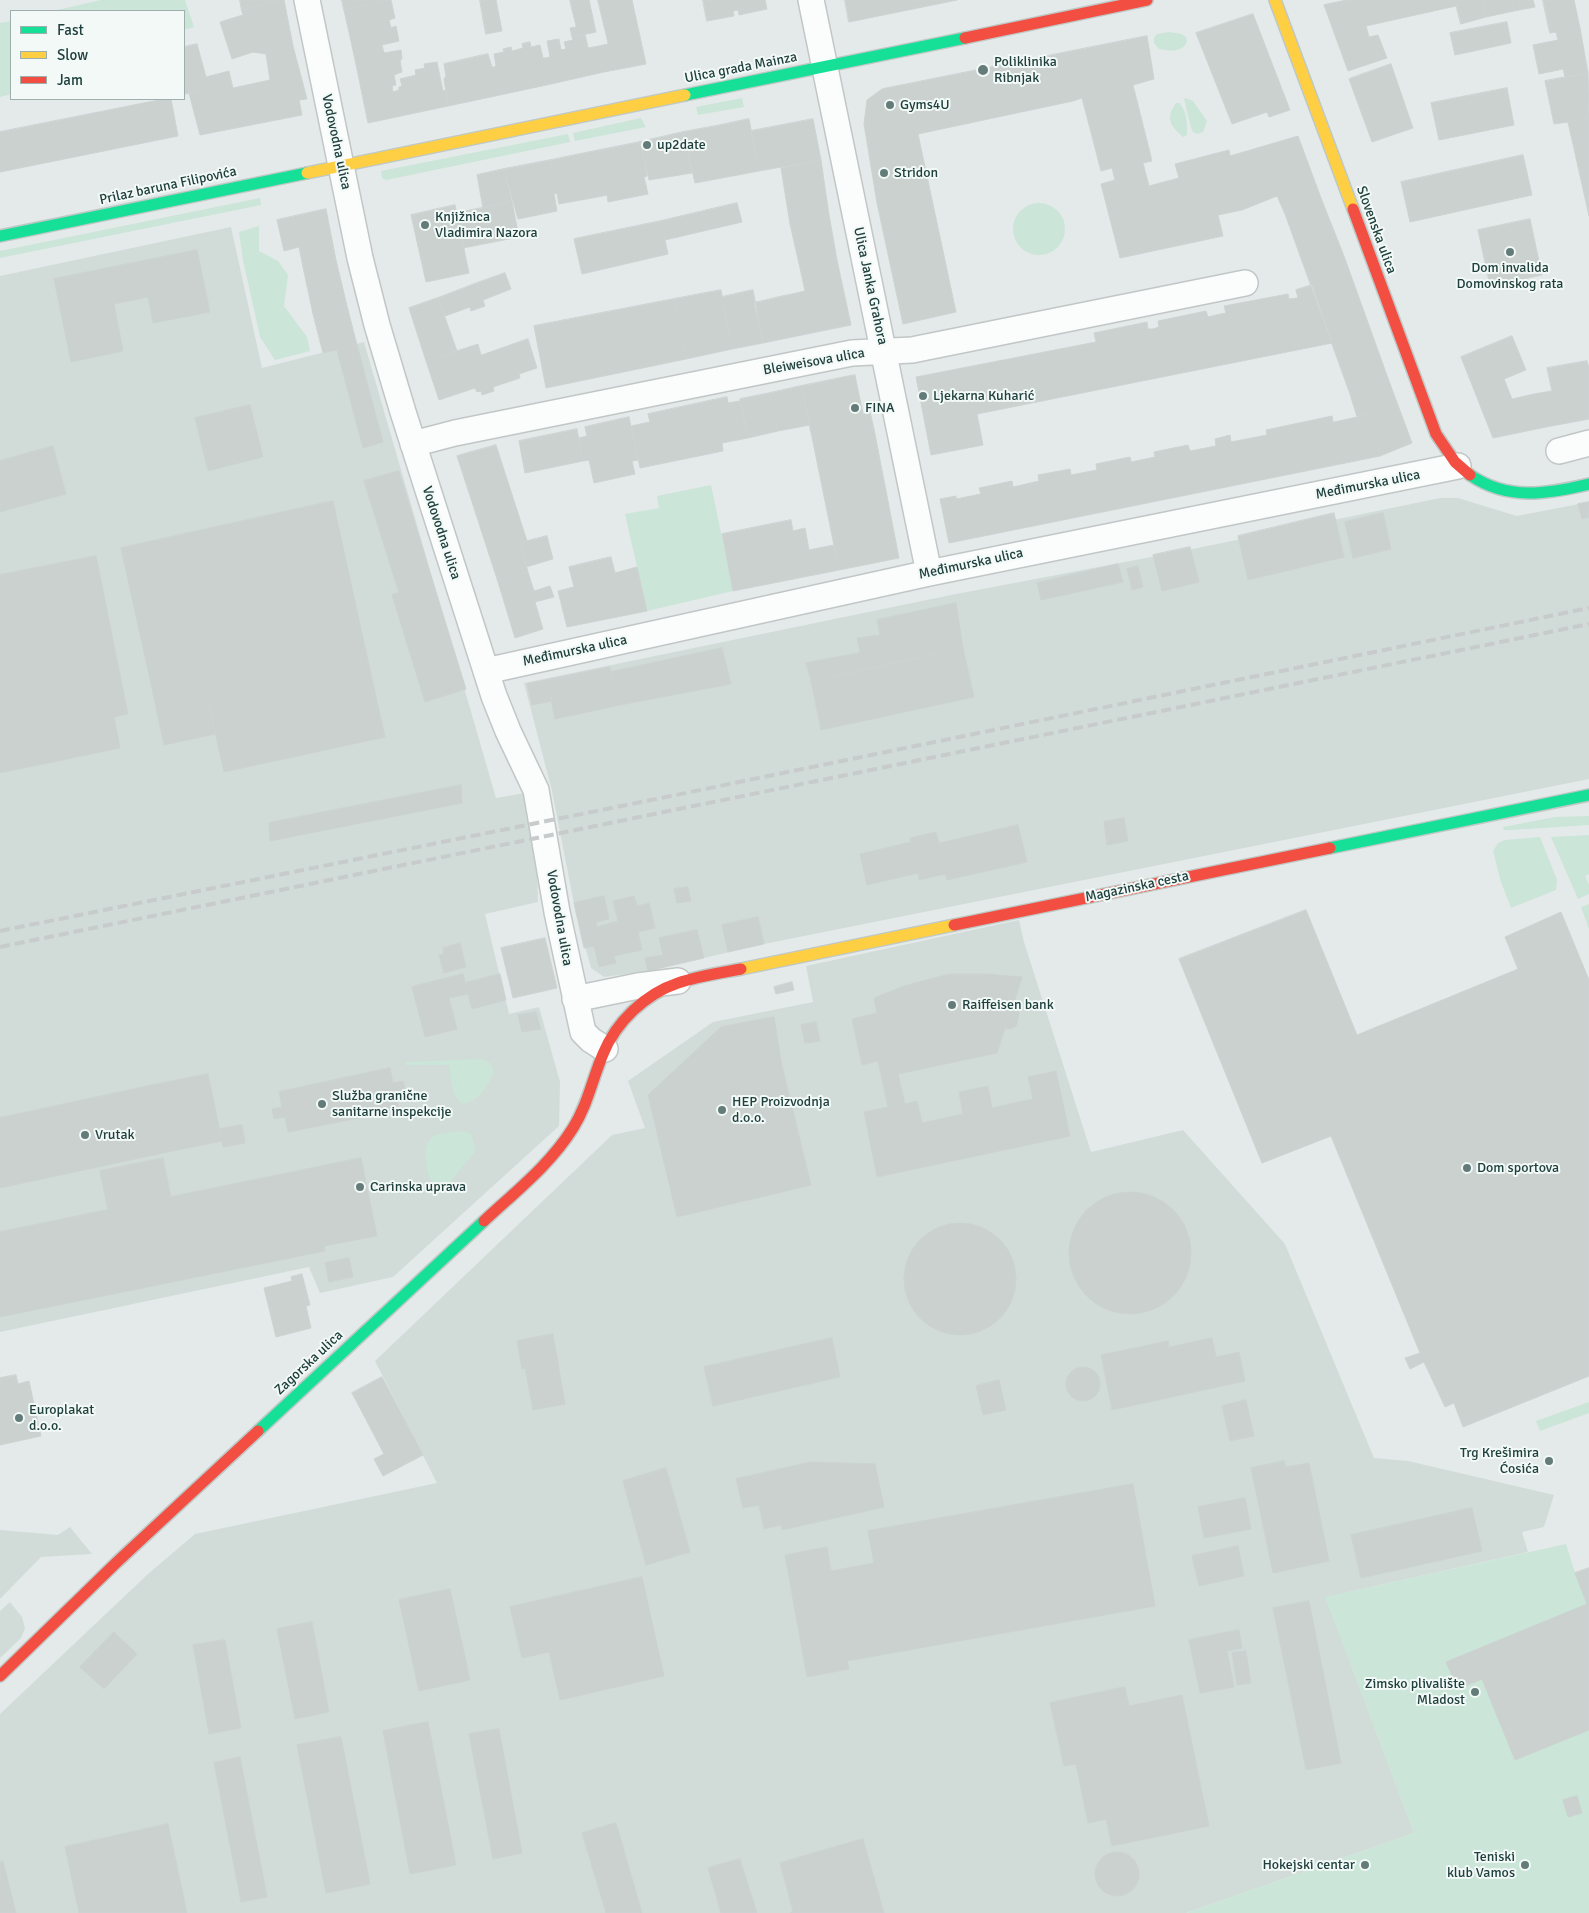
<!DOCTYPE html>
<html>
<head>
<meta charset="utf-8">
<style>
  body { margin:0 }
  #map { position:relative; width:1589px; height:1913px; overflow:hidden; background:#e4eae9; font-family:Signika,sans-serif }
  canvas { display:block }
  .legend { position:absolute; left:10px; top:10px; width:175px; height:90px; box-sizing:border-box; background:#f2f9f7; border:1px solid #9eafad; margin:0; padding:6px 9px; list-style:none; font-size:15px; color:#1f403d }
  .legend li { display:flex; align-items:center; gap:10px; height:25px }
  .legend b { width:25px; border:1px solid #9eafad }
</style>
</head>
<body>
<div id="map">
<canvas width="1589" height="1913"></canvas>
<ul class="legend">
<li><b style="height:6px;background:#16e098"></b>Fast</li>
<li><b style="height:6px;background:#ffcf43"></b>Slow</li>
<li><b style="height:6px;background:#f24e42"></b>Jam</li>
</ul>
</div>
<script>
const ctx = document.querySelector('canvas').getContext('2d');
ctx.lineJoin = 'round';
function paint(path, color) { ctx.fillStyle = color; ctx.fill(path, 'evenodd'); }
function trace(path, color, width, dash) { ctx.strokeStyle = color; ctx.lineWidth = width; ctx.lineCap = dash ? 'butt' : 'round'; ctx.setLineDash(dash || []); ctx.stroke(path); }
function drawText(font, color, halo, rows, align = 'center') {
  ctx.font = font + ' Signika,sans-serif'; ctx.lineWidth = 4; ctx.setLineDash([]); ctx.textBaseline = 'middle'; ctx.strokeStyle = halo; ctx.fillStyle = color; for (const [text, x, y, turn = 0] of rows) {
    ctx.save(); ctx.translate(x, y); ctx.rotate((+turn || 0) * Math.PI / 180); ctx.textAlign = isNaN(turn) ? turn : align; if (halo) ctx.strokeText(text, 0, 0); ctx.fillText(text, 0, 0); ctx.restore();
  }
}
const built = new Path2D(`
  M231,227L262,368L364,342L496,798L525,793L537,865L538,902L485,914L509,1014L539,1007L560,1082L559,1126L393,1277L320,1293L309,1267L0,1332V276Z
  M1440,498H1458L1517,516L1589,502V779L764,944L648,971L604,977L591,968L576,914L552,791L524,683L951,595L1188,550Z
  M1019,920L1024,942L1091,1152L1183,1130L1285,1244L1374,1458L1408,1461L1554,1495L1544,1527L1522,1532L1528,1552L1326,1597L1414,1833L1186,1913H0V1714L148,1574L195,1534L437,1483L375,1361L612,1135L645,1128L628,1081L713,1022L813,1002L806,966Z
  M70,1527L92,1554L41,1557L0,1599V1530L58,1535Z
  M10,1602L22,1617L25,1628L21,1638L0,1658V1611Z`);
const green = new Path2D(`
  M101,0H185L194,27L184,30V11H53Z
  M11,21V94L0,97V23Z
  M1169,32L1181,34L1186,37L1187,42C1181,53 1170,51 1159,49L1154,43V38L1157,34Z
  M742,98L744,107L698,115L696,107Z
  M1186,98L1193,101L1207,121L1203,132L1198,134L1193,132C1189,123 1187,109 1184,99Z
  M1176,103H1179C1187,110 1187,124 1187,135L1183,137C1170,125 1165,119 1176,103Z
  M641,118L646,127L575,141L573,133Z
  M568,134L570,142L386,180L382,178L381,171Z
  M260,198L261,205L0,258V251Z
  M1013 229a26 26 0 1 1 52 0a26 26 0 1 1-52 0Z
  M259,226V251L278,261L288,275L284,306L307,337L310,351L275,360L260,337L243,260L239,232Z
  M711,485L733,591L647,611L625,514L659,508L657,496Z
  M1589,816V825L1511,830H1504L1503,827L1555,817Z
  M1589,835V874L1585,876L1589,885V894L1578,899L1551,837Z
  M1540,837L1557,880L1556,890L1511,908L1501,882L1493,851L1498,843L1505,840Z
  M1589,904V929L1581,907Z
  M480,1059C489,1061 494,1064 493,1074C486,1088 479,1101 463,1104C450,1097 451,1078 449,1065H405L406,1062Z
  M464,1131L471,1134L475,1148L474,1153L447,1186H437C429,1180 427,1172 426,1162C422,1132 440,1133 464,1131Z
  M1589,1402V1413L1540,1431L1536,1421Z
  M1566,1544L1575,1573L1589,1568V1913H1186L1414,1833L1325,1597Z`);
const building = new Path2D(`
  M240,0H277L242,11Z
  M277,0H284L293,46L266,54L253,52L232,59L220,22L243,15L242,11Z
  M342,0H391L344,10Z
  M391,0L395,18L389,20L391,28L396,26L399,41L382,45L383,49L354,55L344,10Z
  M480,0H496L502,31L486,34Z
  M570,0H589L596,32L572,37L570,28L576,27Z
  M598,0H632L646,64L604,72L599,46L608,44Z
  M703,0H765L767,9L739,15L738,10L733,11L734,16L707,21Z
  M845,0H957L849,22Z
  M1347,0H1455L1456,6L1366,26L1369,37L1378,35L1387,58L1348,71L1324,5Z
  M1455,0H1482L1486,17L1461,24Z
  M1482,0H1512L1514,11L1486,17Z
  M1512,0H1533L1535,7L1514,11Z
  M1543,0H1574L1580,28L1550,33Z
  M1253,14L1290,110L1269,117L1267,112L1232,124L1196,33Z
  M1507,22L1511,43L1455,55L1450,33Z
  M1580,28L1588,73L1565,77L1563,69L1539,74L1533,45L1558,40L1556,32Z
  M585,34L588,48L599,46L604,72L551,84L545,58L550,57L547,41L559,39L561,50L566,49L564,42L573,40L572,37Z
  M1147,36L1154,79L1133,85L1152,161L1143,163L1149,186L1179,178L1175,164L1229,150L1230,156L1298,136L1321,198L1285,214L1277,196L1242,210L1218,215L1223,236L1120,258L1101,184L1115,180L1112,168L1101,171L1082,98L1073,101L1062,53Z
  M530,42L531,47L540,45L543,58H545L551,84L500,95L494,67L496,66L494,54L504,52L503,49L511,47L512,51L523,48L522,44Z
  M197,44L206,77L229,71L234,93L202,100L201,92L184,94V47Z
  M293,46L307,99L299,100L302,115L200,135L189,93L201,92L202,100L234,93L233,88L270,80L266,54Z
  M383,49L384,53L401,50L402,59L400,60L402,72L394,75L396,85L392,86L393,92L399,90V87L402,86L400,79L416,75L415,70L425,68L424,64L437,62L443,91L446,90L448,106L368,123L354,55Z
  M1062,53L1073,101L918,134L956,312L903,324L877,203L864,124L867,100L882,89Z
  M488,54L492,67H494L500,95L448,106L444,79L446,76L444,64Z
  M1391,64L1413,128L1372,142L1349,79Z
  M1588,73L1589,119L1554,124L1545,81Z
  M1507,88L1514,125L1439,140L1431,103Z
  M164,99H171L178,136L0,172V132Z
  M749,119L759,171L727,177L716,126Z
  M813,119L821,160L759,171L751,131Z
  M1589,119V169L1579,171L1568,122Z
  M716,126L727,177L695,183L683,132Z
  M683,132L692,173L649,180L640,142Z
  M640,142L647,176L644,177L648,194L608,202L607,195L603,196L595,151Z
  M595,151L603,196L559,204L551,160Z
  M1523,155L1532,195L1410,222L1401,182Z
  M551,160L557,193L554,194L557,211L518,219L504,169Z
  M821,160L829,215L790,224L781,168Z
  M504,169L512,202L483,208L477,175Z
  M1589,169V216L1579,171Z
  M1321,198L1344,256L1389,381L1350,394L1285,214Z
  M512,202L519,237L463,248L457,213Z
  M737,203L742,222L665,240L661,221Z
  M455,205L469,273L426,282L411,215Z
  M326,209L336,260L303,267L299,247L284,251L277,220Z
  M829,215L837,260L800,268L790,224Z
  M1530,219L1542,275L1490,286L1478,230Z
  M661,221L668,254L582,274L574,239Z
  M197,250L210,312L153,323L148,297L114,304L123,351L71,362L54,279Z
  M336,260L347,306L313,314L303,267Z
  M837,260L851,325L797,336L788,295L805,291L800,268Z
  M505,273L511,289L483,300L477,283Z
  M477,283L485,306L471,311L470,307L445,316L438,298Z
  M1312,285L1332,343L977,414L983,445L931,455L916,377L1096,342L1094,333L1147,322L1148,329H1153L1159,327L1158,321L1206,311L1208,317L1216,315L1226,313L1224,306L1288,294L1289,299L1298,298L1296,290Z
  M721,290L732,349L686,359L674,299Z
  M753,290L763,343L732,349L722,297Z
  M788,295L797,336L763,343L754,303Z
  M438,298L457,351L426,361L409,308Z
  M674,299L686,359L546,388L534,326Z
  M347,306L357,345L323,353L313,314Z
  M1512,336L1526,370L1504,379L1512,399L1534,394L1546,427L1493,438L1461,357Z
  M528,339L537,368L519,374L520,378L493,387L494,391L482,395L481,391L477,392L475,388L439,400L426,361L478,344L481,355Z
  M357,345L383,442L363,448L337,350Z
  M1587,361L1589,368V419L1546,427L1534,394L1552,391L1547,368Z
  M855,375L863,414L870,412L874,429L813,442L801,386Z
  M1389,381L1412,443L1380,456L1372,414L1357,417L1350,394Z
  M801,386L810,425L778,431L770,393Z
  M770,393L778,431L748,438L740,399Z
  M727,397L728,403L740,401L748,438L722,443L723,451L640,468L631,426L650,422L648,414Z
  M250,405L263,457L208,471L195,418Z
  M1372,414L1380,456L949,543L940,499L956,496V499L981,494L979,488L1012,481L1013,487L1039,481L1038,475L1070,469L1071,475L1097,470L1096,464L1130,457L1131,462L1155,457L1154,452L1188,445L1190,451L1216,446L1215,439L1230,435L1231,442L1267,435L1266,430L1332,416L1333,422Z
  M629,417L638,460L632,461L635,474L594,483L589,460L583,461L579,438L587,436L585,427Z
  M577,429L583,461L525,473L519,441Z
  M874,429L899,558L839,570L813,442Z
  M496,445L527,541L520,543L528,572L498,582L457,456Z
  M53,446L66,494L0,512V461Z
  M399,471L433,582L399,593L364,481Z
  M333,501L357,611L196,646L202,673L151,684L121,548Z
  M1589,502V517L1582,519L1578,504Z
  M1334,513L1344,557L1248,580L1238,536Z
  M1383,513L1391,549L1353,558L1345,522Z
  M791,520L793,531L805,528L809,550L834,545L839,570L733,591L722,534Z
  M547,536L553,559L526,567L520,543Z
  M1190,547L1199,582L1162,591L1153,555Z
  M96,556L128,714L114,717L120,748L0,773V575Z
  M611,557L615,573L637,567L647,611L567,627L558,591L574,587L569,567Z
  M1118,564L1123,582L1041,600L1037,583Z
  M1138,566L1143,587L1132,590L1127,569Z
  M528,572L534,591L550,586L554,597L535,602L543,629L515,638L498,582Z
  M433,582L466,689L425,702L392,595Z
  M956,603L963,648L864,670L857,638L880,635L877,620Z
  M357,611L385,737L224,772L196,646Z
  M722,648L731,684L620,705L611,672Z
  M963,648L974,697L821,730L811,681Z
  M860,653L864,670L811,681L806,663Z
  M610,667L620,705L555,719L547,680Z
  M202,673L215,734L164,745L151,684Z
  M547,680L552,701L532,705L527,684Z
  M461,785L462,803L270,841L269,823Z
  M1124,818L1128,841L1107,845L1104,822Z
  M1018,825L1027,862L947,880L945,874L919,880L918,873L867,885L860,854L911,842L910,838L936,832L939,843Z
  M688,887L691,901L677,903L674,889Z
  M604,896L609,919L596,922L597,927L618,921L613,901L634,896L637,906L649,903L655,928L638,932L642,950L614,956L616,963L599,967L594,946L584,948L574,903Z
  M1306,910L1357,1035L1518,969L1505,937L1561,912L1589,980V1376L1463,1427L1454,1403L1445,1407L1424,1362L1410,1369L1405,1358L1420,1353L1331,1136L1262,1163L1179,959Z
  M758,917L764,944L728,952L722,925Z
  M697,930L704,958L648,971L645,958L663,955L659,938Z
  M545,938L557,988L513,998L501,948Z
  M460,943L466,967L444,973L439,955L444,954L443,948Z
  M463,974L468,994L449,998L457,1029L425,1037L412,987Z
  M500,974L506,1000L472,1009L465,983Z
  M950,974H985L1022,977L1013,1006L1017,1008L1019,1013L1018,1020L1016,1026L1010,1029L1005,1028L997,1053L898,1074L905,1104L917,1101L922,1123L963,1114L959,1092L988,1086L992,1108L1033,1099L1028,1077L1056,1071L1070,1136L877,1177L864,1112L888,1107L878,1061L862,1065L852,1019L877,1013L874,998L904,986Z
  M792,982L794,990L776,994L774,987Z
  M536,1012L541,1029L522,1032L518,1015Z
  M774,1017L782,1066L811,1185L677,1217L648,1095L721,1027Z
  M816,1022L820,1041L805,1043L801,1025Z
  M390,1068L393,1083L403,1081L407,1098L397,1100L399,1110L288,1132L285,1117L274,1119L272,1109L282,1107L279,1092Z
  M208,1074L222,1141L173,1151L158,1084Z
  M158,1084L173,1151L0,1188V1118Z
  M242,1125L245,1143L223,1147L220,1129Z
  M163,1158L171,1197L108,1210L100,1171Z
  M361,1158L377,1236L324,1246L308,1169Z
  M308,1169L325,1251L0,1317V1232Z
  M1069 1253a61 61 0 1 1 122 0a61 61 0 1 1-122 0Z
  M904 1279a56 56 0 1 1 112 0a56 56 0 1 1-112 0Z
  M349,1258L353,1277L329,1282L325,1263Z
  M302,1274L310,1305L306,1306L311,1328L276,1337L264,1288L292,1281L291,1277Z
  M553,1334L565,1404L533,1410L525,1368L522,1369L517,1341Z
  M832,1338L840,1377L713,1406L704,1367Z
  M1212,1338L1216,1357L1239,1352L1245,1381L1112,1410L1101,1355L1168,1341L1169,1347Z
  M1066 1384a17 17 0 1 1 34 0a17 17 0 1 1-34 0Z
  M16,1375L18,1384L29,1381L41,1436L0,1445V1378Z
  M382,1377L423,1455L383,1476L374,1459L384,1454L352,1393Z
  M999,1380L1006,1410L983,1415L976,1386Z
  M1246,1400L1254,1436L1230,1441L1222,1406Z
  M1284,1461L1286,1467L1309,1463L1329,1561L1273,1573L1251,1468Z
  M811,1462L875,1464L884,1507L782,1530L781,1525L764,1529L759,1505L743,1508L736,1479Z
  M666,1468L690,1552L646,1565L623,1481Z
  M1133,1484L1155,1606L847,1661L849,1669L807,1677L785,1555L827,1547L831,1571L874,1563L868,1531Z
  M1245,1498L1251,1529L1204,1538L1198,1507Z
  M1472,1508L1482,1551L1361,1578L1351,1535Z
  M1238,1546L1244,1576L1199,1586L1192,1556Z
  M1589,1568V1730L1515,1760L1482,1679L1458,1689L1446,1662L1587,1604L1575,1573Z
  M642,1577L664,1676L560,1700L549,1652L522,1658L510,1607Z
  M450,1589L470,1680L419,1691L399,1600Z
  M1309,1601L1341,1763L1306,1770L1273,1608Z
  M312,1622L329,1712L295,1719L277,1629Z
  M1239,1630L1242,1648L1227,1651L1234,1687L1200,1693L1189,1640Z
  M114,1632L137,1654L104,1689L80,1667Z
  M225,1640L241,1728L209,1734L193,1645Z
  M1246,1651L1251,1683L1237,1685L1232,1653Z
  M1125,1687L1129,1706L1182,1695L1209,1826L1112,1846L1106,1819L1088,1823L1076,1764L1064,1766L1050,1703Z
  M428,1722L456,1865L410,1874L383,1731Z
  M499,1729L522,1853L493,1859L469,1734Z
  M341,1737L370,1884L326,1893L297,1745Z
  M240,1757L267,1897L241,1902L214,1763Z
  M1577,1796L1582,1813L1568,1817L1563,1800Z
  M616,1823L642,1913H606L582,1833Z
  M168,1824L187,1913H79L65,1847Z
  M863,1839L884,1913H790L793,1911L780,1863Z
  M1095 1874a22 22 0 1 1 44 0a22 22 0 1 1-44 0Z
  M740,1859L757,1913H721L708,1868Z
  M3,1861L16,1913H0V1862Z`);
const street = new Path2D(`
  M307,0L360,258L377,325L403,412L494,696L508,731L536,790L557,912L583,1032L591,1040L605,1049
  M811,0L929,573
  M413,444L455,433L852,353L912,350L1245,283
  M1559,451L1589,443
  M486,671L929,573L1458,466
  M575,999L638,986L678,981`);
const fast = new Path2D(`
  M685,95L965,38
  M0,236L307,173
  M1470,475C1508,501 1547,494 1589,484
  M1330,848L1589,795
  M258,1431L484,1221`);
const slow = new Path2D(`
  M1275,0L1353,209
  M307,173L685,95
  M741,969L954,925`);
const jam = new Path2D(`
  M965,38L1147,0
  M1353,209L1436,434L1455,462L1470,475
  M954,925L1330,848
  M484,1221C515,1192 550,1165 573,1128C588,1104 592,1080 603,1054C616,1022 645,994 678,983C698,976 720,973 741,969
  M0,1676L117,1562L258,1431`);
const rail = new Path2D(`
  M0,931L666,797L1589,608
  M0,947L1589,624`);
const markers = [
  [983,70,6,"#647c79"],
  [890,105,5,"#647c79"],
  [647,145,5,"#647c79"],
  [884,173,5,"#647c79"],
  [425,225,5,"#647c79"],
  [1510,252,5,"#647c79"],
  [923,396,5,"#647c79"],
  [855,408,5,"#647c79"],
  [952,1005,5,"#647c79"],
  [322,1104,5,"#647c79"],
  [722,1110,5,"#647c79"],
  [85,1135,5,"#647c79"],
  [1467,1168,5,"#647c79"],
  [360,1187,5,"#647c79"],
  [19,1418,5,"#647c79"],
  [1549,1461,5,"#647c79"],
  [1475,1692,5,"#647c79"],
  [1365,1865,5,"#647c79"],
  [1525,1865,5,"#647c79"]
];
const poiNames = [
  ["Poliklinika",994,62],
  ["Ribnjak",994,78],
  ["Gyms4U",900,105],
  ["up2date",657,145],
  ["Stridon",894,173],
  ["Knjižnica",435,217],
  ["Vladimira Nazora",435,233],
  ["Dom invalida",1510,268,"center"],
  ["Domovinskog rata",1510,284,"center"],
  ["Ljekarna Kuharić",933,396],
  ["FINA",865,408],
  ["Raiffeisen bank",962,1005],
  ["Služba granične",332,1096],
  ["sanitarne inspekcije",332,1112],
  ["HEP Proizvodnja",732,1102],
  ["d.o.o.",732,1118],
  ["Vrutak",95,1135],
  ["Dom sportova",1477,1168],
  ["Carinska uprava",370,1187],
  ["Europlakat",29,1410],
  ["d.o.o.",29,1426],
  ["Trg Krešimira",1539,1453,"right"],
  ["Ćosića",1539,1469,"right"],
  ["Zimsko plivalište",1465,1684,"right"],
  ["Mladost",1465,1700,"right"],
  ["Teniski",1515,1857,"right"],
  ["klub Vamos",1515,1873,"right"],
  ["Hokejski centar",1355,1865,"right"]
];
const streetNames = [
  ["Ulica grada Mainza",741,68,-11],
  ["Vodovodna ulica",336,142,78],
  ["Prilaz baruna Filipovića",168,186,-12],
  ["Slovenska ulica",1376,230,70],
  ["Ulica Janka Grahora",870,286,78],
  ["Bleiweisova ulica",814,362,-10],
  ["Međimurska ulica",1368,485,-11],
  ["Vodovodna ulica",441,533,72],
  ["Međimurska ulica",971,564,-12],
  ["Međimurska ulica",575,651,-12],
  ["Magazinska cesta",1137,887,-12],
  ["Vodovodna ulica",559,918,80],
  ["Zagorska ulica",309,1363,-43]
];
paint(built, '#d1dcd9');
paint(green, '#cbe5d8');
paint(building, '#cad1cf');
trace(building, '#ccd3d2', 1);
trace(street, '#c1c7c6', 28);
trace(fast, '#bfc8c6', 14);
trace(slow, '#bfc8c6', 14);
trace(jam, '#bfc8c6', 14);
trace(street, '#fbfcfc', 25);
trace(fast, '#16e098', 11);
trace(slow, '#ffcf43', 11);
trace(jam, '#f24e42', 11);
trace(rail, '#c7cbcb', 4, [10, 5]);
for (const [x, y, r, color] of markers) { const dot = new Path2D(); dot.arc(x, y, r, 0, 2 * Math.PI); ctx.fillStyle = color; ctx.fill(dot); trace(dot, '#f2f9f7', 2); }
drawText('14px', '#1f403d', '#f2f9f7', poiNames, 'left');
drawText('14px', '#1f403d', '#f2f9f7', streetNames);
</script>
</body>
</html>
